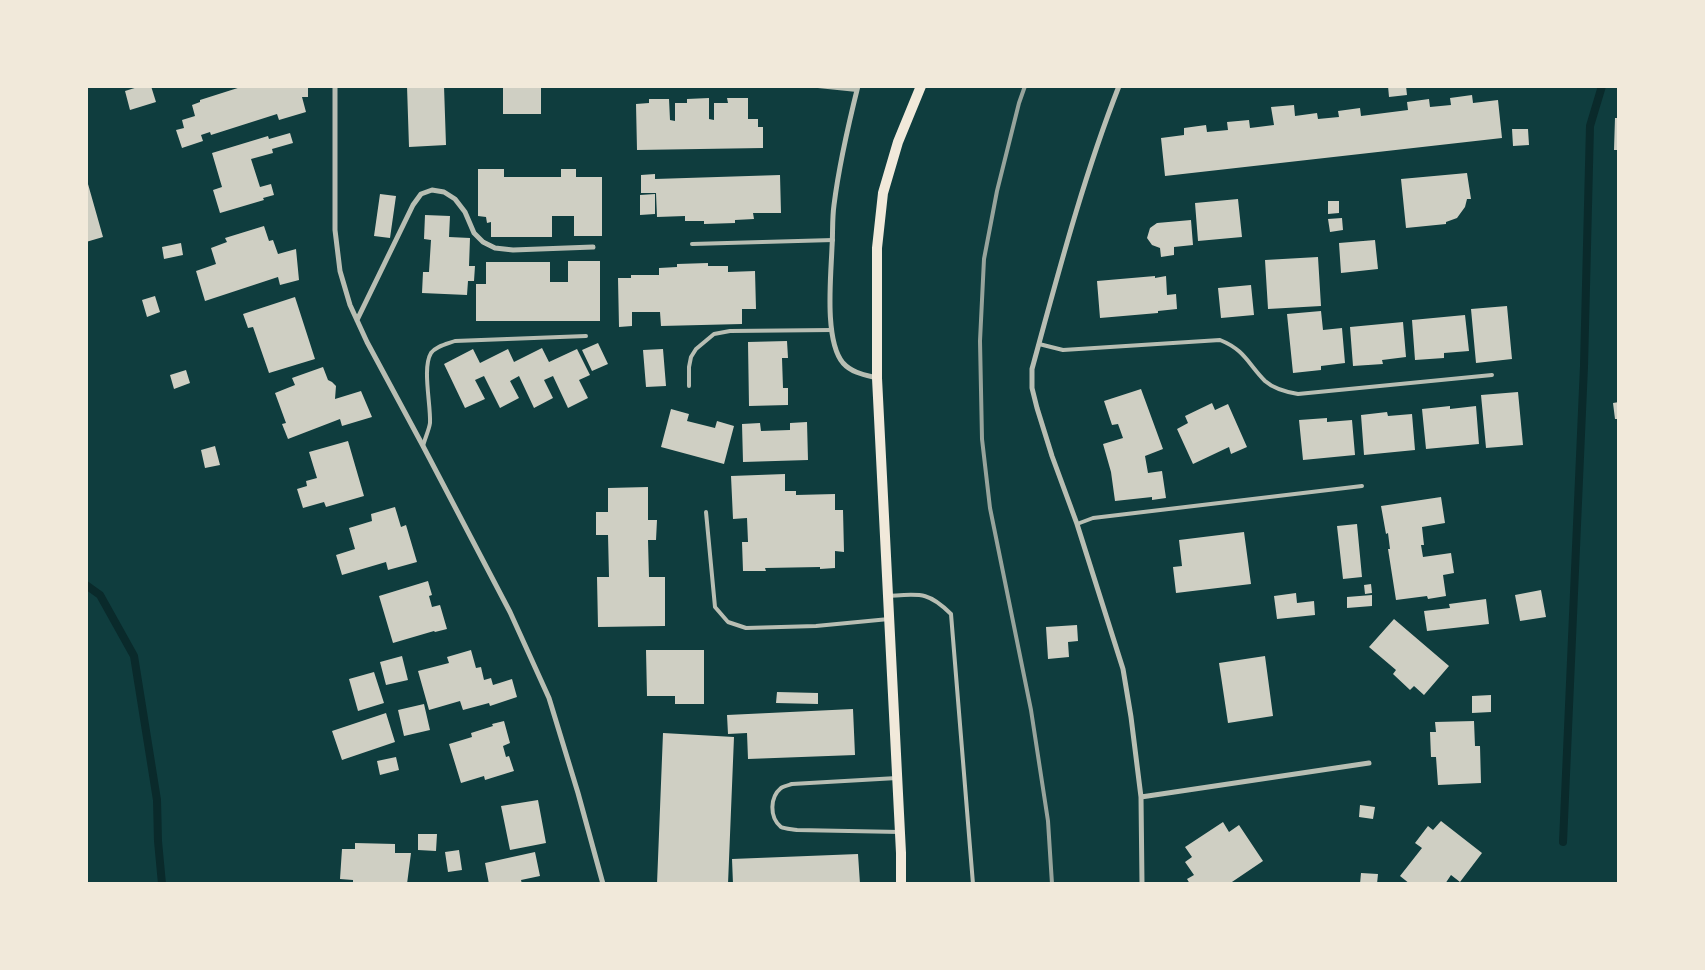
<!DOCTYPE html>
<html>
<head>
<meta charset="utf-8">
<style>
  body { margin:0 }
  #map { position:relative; width:1705px; height:970px; overflow:hidden; background:#0f3d3e; font-family:Signika,sans-serif }
  canvas { display:block }
  .frame { position:absolute; inset:0; border:88px solid #f1e9da; pointer-events:none }
</style>
</head>
<body>
<div id="map">
<canvas width="1705" height="970"></canvas>
<div class="frame"></div>
</div>
<script>
const ctx = document.querySelector('canvas').getContext('2d');
ctx.lineJoin = 'round';
function trace(path, color, width, dash) { ctx.strokeStyle = color; ctx.lineWidth = width; ctx.lineCap = dash ? 'butt' : 'round'; ctx.setLineDash(dash || []); ctx.stroke(path); }
function paint(path, color) { ctx.fillStyle = color; ctx.fill(path, 'evenodd'); }
const stream = new Path2D(`
  M86,585L100,595L134,656L157,800L158,841L162,884
  M1563,842L1584,366L1590,126L1602,86`);
const building = new Path2D(`
  M141,86H151L156,102L130,110L125,91Z
  M244,86H308V97H302L306,112L279,120L277,114L211,135L210,132L201,135L203,141L182,148L176,130L184,128L182,120L195,116L192,105L200,102V100Z
  M407,86H444L446,145L409,147Z
  M503,86H541V114H503Z
  M1388,86H1406L1407,95L1389,97Z
  M1472,95L1473,103L1498,100L1502,138L1165,176L1161,138L1184,135V128L1206,125L1207,132L1228,130L1227,122L1249,120L1250,128L1274,125L1271,107L1294,105L1295,116L1317,113L1318,119L1339,117L1338,111L1360,108L1361,116L1408,110L1407,102L1429,99L1430,107L1451,105L1450,98Z
  M709,98V119L714,120V103H728L727,98H748V119H758V127H763V148L637,150L636,104L649,103V99H669L670,120L675,121V103H687V99Z
  M1615,118H1619V150H1614Z
  M1512,129H1528L1529,145L1513,146Z
  M290,133L293,143L272,149L273,153L251,159L260,187L271,184L274,195L263,198L264,200L220,213L213,190L222,187L212,153L268,136L269,139Z
  M478,169H504V177H561V169H576V177H602V236H574V216H552V237H491V222L487,223L486,217L478,216Z
  M1467,173L1471,199H1467L1465,207L1457,218L1446,222V224L1406,228L1401,179Z
  M655,174V179L780,175L781,213H753L754,219L735,220V223L704,224V221H685V216L657,217L656,193H641V175Z
  M86,177L103,237L86,242Z
  M380,194L396,196L390,238L374,236Z
  M655,194V214L640,215V195Z
  M1238,199L1242,237L1198,241L1195,203Z
  M1328,201H1339V213L1328,214Z
  M425,215L450,216L449,237L470,238L469,266H475L474,281H468L467,295L422,293L423,272H429L431,240L424,239Z
  M1342,218L1343,230L1330,232L1328,219Z
  M1191,220L1193,245L1174,247V255L1161,257L1160,248L1152,245L1147,238L1150,228L1157,223Z
  M264,226L269,241L273,240L278,254L296,249L299,280L280,285L278,277L205,301L196,271L216,264L211,248L227,242L225,238Z
  M1375,240L1378,269L1341,273L1339,243Z
  M181,243L183,255L164,259L162,247Z
  M1318,257L1321,306L1268,309L1265,260Z
  M568,261H600V321H476V284H486V262H550V282H568Z
  M708,263V266H728V272L755,271L756,309H742V324L661,326L660,312H632V326L619,327L618,278H631V275H659V268L677,267V264Z
  M1155,276V278L1166,276L1167,295L1176,294L1177,309L1158,311V313L1100,318L1097,281Z
  M1251,285L1254,315L1221,318L1218,288Z
  M155,296L160,312L147,317L142,300Z
  M295,297L315,359L269,373L253,327L248,328L243,314Z
  M1507,306L1512,359L1476,363L1471,309Z
  M1321,311L1323,330L1342,328L1345,363L1321,366V370L1293,373L1287,314Z
  M1465,315L1469,351L1444,353V358L1415,360L1412,320Z
  M1403,322L1406,357L1382,360L1383,364L1353,366L1350,327Z
  M787,341L788,358H782L783,388H788V405L749,406L748,342Z
  M598,343L608,364L592,371L582,350Z
  M542,348L549,362L577,349L590,375L579,380L588,398L568,408L553,376L544,380L553,398L534,408L519,376L510,381L519,398L500,408L484,376L475,380L485,399L465,408L444,364L473,349L480,363L508,349L514,362Z
  M663,349L666,386L646,387L643,350Z
  M323,367L328,380L332,382L336,386L335,399L361,391L372,417L342,426L340,419L288,439L282,424L286,423L275,393L295,385L292,378Z
  M186,370L190,383L174,389L170,375Z
  M1141,389L1163,449L1145,456L1148,473L1162,471L1166,498L1152,500V497L1115,501L1111,472L1103,444L1123,438L1118,424L1112,425L1104,401Z
  M1518,392L1523,445L1486,448L1481,395Z
  M1619,402V419H1615L1613,403Z
  M1212,403L1215,410L1228,404L1247,447L1231,454L1229,447L1193,464L1177,429L1188,423L1185,416Z
  M1450,406V409L1476,406L1479,444L1426,449L1422,409Z
  M671,409L689,414L687,421L715,428L717,421L734,426L724,464L661,447Z
  M1387,412L1388,416L1412,414L1415,450L1364,455L1361,415Z
  M1327,418V422L1352,420L1355,455L1303,460L1299,420Z
  M807,422L808,460L743,462L742,424L760,423L761,431L790,430V423Z
  M348,441L364,496L326,507L324,502L303,508L297,489L307,486L306,481L317,478L309,452Z
  M215,446L220,465L205,468L201,450Z
  M785,474V491H796V495L835,494V510H843L844,552L835,551V568L820,569V567L765,568L766,571H743L742,542H748L747,518L733,519L731,476Z
  M648,487V520H657L656,540H648L649,577H665V626L598,627L597,577H609L608,535H596V512H608V488Z
  M1441,497L1445,523L1422,527L1424,545H1421L1423,557L1451,553L1454,573L1443,575L1446,596L1428,599L1427,596L1396,600L1388,549H1390L1388,533L1386,534L1381,506Z
  M395,507L401,527L406,525L417,562L388,570L386,562L342,575L336,555L355,549L349,528L372,521L371,514Z
  M1357,524L1362,577L1343,579L1337,526Z
  M1244,532L1251,584L1176,593L1173,567L1182,566L1179,540Z
  M428,581L432,595L429,596L432,607L440,605L447,629L435,632L434,631L393,643L379,596Z
  M1371,584L1372,593L1365,594L1364,585Z
  M1541,590L1546,617L1520,621L1515,595Z
  M1296,593L1297,603L1314,601L1315,615L1277,619L1274,596Z
  M1372,595V606L1347,608V597Z
  M1486,599L1489,624L1427,631L1424,611L1450,608L1449,604Z
  M1394,619L1449,666L1424,695L1414,686L1410,690L1393,674L1396,670L1369,647Z
  M1077,625L1078,641L1068,642L1069,657L1048,659L1046,627Z
  M471,650L476,668L481,667L484,680L491,678L493,685L512,679L517,697L490,706L489,703L463,710L460,701L429,710L418,671L449,663L447,657Z
  M646,650H704V704H675V696H647Z
  M402,656L408,680L386,685L380,662Z
  M1265,656L1273,716L1228,723L1219,663Z
  M374,672L384,703L358,711L349,679Z
  M777,692L818,693V704L776,703Z
  M1491,695V712L1472,713V696Z
  M424,704L430,730L404,736L398,710Z
  M853,709L855,755L748,759L747,733L728,734L727,715Z
  M386,713L395,742L342,760L332,731Z
  M504,721L510,743L503,746L506,757L509,756L514,771L485,780L484,776L461,783L449,744L472,737L471,733L493,726L492,724Z
  M1474,721L1475,746H1480L1481,783L1438,785L1436,757H1431L1430,732H1436L1435,722Z
  M663,733L734,737L728,884H657Z
  M1617,755H1619V776H1617Z
  M396,757L399,770L380,775L377,761Z
  M538,800L546,843L510,850L501,806Z
  M1360,805L1375,807L1373,819L1359,817Z
  M1441,821L1482,853L1460,882L1451,875L1445,884H1410L1400,876L1422,848L1415,843L1428,826L1433,830Z
  M1223,822L1229,832L1239,825L1263,861L1229,884H1190L1187,879L1194,875L1185,862L1192,857L1185,847Z
  M418,834H437L436,851L418,850Z
  M355,843L395,844V853H411L407,884H353V880L340,879L342,849H355Z
  M459,850L462,870L448,872L445,852Z
  M535,852L540,876L521,880L522,884H489L485,863Z
  M858,854L860,884H733L732,859Z
  M1361,873L1378,874L1377,884H1360Z`);
const service = new Path2D(`
  M818,86L857,90
  M692,244L833,240
  M1039,344L1063,350L1220,340C1245,350 1248,364 1265,381C1274,389 1286,392 1298,394L1492,375
  M689,386V367L691,357L696,349L714,334L730,331L832,330
  M423,446C425,438 429,430 430,423C431,405 422,368 431,353C436,346 447,344 455,341L586,336
  M706,512L715,607L728,622L746,628L816,626L889,619
  M1077,524L1093,518L1362,486
  M888,596C920,594 928,591 951,614L973,884
  M897,778L792,784C789,785 784,786 781,788C770,797 769,817 781,827C785,829 792,829 797,830L900,832`);
const minor = new Path2D(`
  M335,86V230L340,271L350,305L367,342L423,446L510,612L549,698L578,793L603,884
  M858,86C848,126 839,165 834,205C832,219 833,233 832,247C831,276 824,340 843,363C852,373 865,375 877,378
  M1119,86C1083,178 1058,274 1032,369V388L1037,408L1052,456L1077,524L1123,669L1131,717L1141,797L1142,884
  M357,320L413,205L421,194L432,190L444,192L455,199L465,212L474,233L483,242L495,248L513,250L593,247
  M1141,797L1369,763`);
const secondary = new Path2D(`
  M901,884V853L877,378V248L883,193L898,142L921,86`);
const rail = new Path2D(`
  M1025,86L1019,103L997,191L984,259L980,341L982,439L990,508L1031,710L1048,821L1052,884`);
trace(stream, '#0a2a2b', 8);
paint(building, '#cfcfc3');
trace(service, '#b8beb3', 4);
trace(minor, '#b8beb3', 5);
trace(secondary, '#f1e9da', 10);
trace(rail, '#97a49c', 4);
</script>
</body>
</html>
